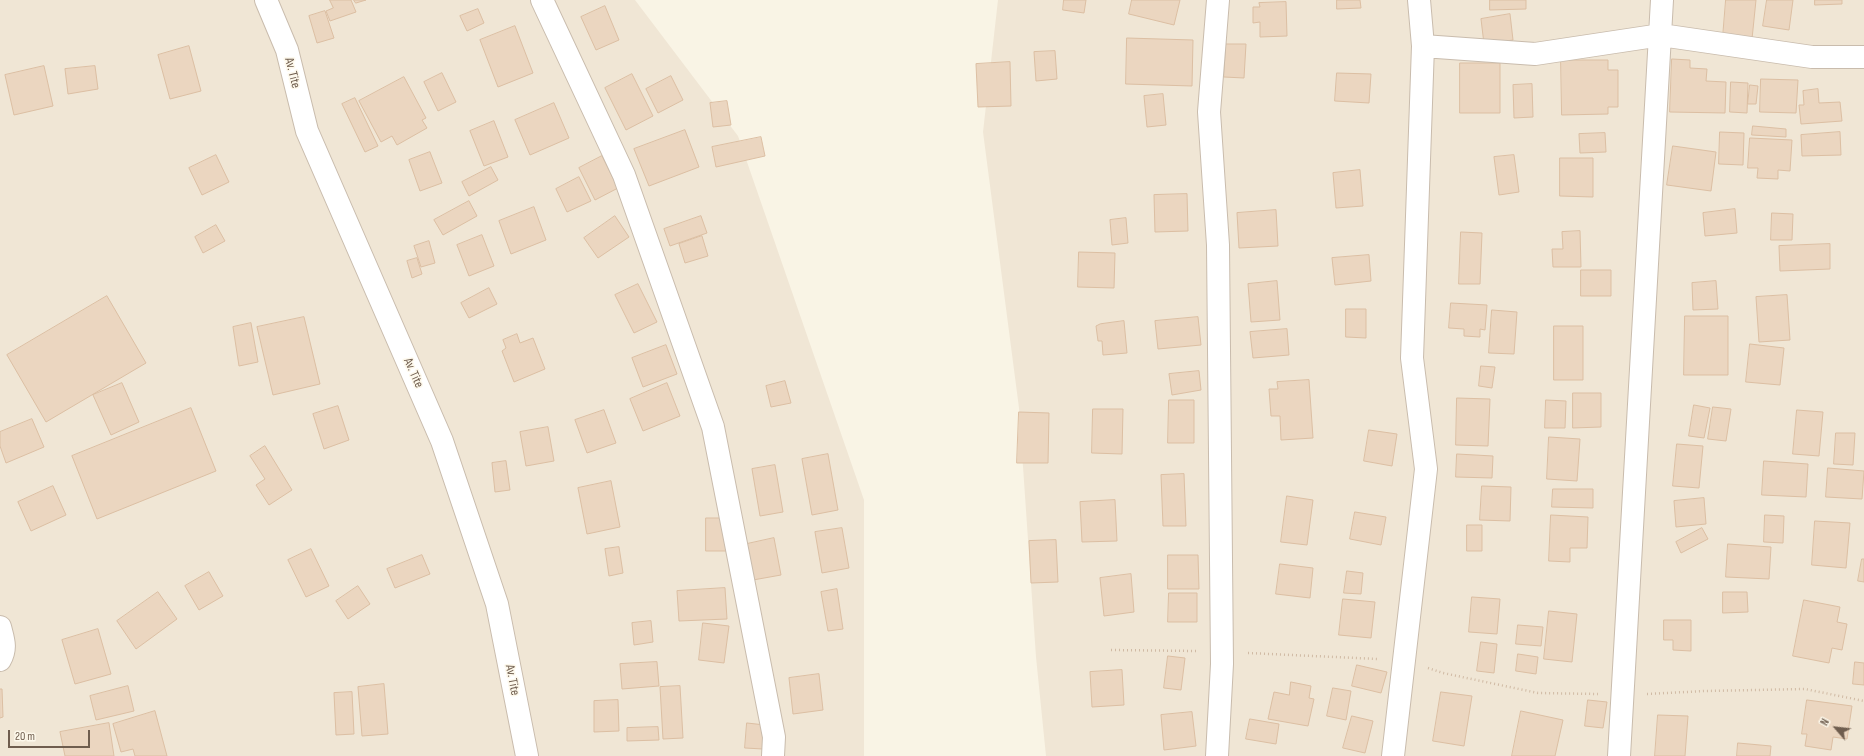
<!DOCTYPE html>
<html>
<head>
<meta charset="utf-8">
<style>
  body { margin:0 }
  #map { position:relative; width:1864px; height:756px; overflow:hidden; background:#f9f4e5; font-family:"Sofia Sans Condensed",sans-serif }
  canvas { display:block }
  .north { position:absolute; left:1816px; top:708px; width:40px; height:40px; -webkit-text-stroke:3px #fdf8eb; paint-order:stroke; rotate:298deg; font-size:11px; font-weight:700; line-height:16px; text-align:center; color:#6f5d4e }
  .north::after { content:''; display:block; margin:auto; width:14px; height:18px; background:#6f5d4e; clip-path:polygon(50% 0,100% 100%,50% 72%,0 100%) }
  .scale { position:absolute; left:8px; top:730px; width:82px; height:18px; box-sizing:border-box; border:2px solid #6f5d4e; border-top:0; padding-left:5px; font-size:12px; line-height:14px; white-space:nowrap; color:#6f5d4e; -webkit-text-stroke:3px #fdf8eb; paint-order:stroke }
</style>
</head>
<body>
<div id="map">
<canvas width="1864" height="756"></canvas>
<div class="north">N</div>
<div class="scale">20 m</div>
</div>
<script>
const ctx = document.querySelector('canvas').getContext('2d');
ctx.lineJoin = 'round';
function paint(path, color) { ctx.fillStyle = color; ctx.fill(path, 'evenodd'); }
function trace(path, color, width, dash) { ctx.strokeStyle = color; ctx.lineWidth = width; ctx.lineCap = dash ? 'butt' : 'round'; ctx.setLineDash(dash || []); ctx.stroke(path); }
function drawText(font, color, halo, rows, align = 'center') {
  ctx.font = font + ' "Sofia Sans Condensed",sans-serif'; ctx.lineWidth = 3; ctx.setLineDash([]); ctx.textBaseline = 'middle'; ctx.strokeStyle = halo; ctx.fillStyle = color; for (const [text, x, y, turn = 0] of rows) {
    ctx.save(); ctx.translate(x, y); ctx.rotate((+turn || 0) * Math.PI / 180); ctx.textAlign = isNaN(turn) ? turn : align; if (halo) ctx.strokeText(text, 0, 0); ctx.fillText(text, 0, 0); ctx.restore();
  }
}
const residential = new Path2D(`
  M0,0H635L738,136L864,500V756H0Z
  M998,0H1864V756H1046L1036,657L1019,408L983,132Z`);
const building = new Path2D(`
  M330,0H351L356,12L330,21L326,11L333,8Z
  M354,0H366L356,3Z
  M1064,0H1086L1084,13L1063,10Z
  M1132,0H1180L1174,25L1129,14Z
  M1337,0H1360L1361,8L1337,9Z
  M1490,0H1526V9L1490,10Z
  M1726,0H1756L1752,39L1723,37Z
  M1767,0H1793L1789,30L1763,26Z
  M1815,0H1842V4L1815,5Z
  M1286,2L1287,36L1260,37V22L1253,23V7H1260L1259,3Z
  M605,6L619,40L596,50L581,17Z
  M478,9L484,23L467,31L460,16Z
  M325,11L334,38L317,43L309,16Z
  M1510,14L1513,40L1484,44L1481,19Z
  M515,26L533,73L498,87L480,40Z
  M1127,38L1193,40L1192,86L1126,84Z
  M1226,44H1246L1244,78L1224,77Z
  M189,46L201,91L170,99L158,55Z
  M1055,51L1057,79L1036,81L1034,52Z
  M1672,59L1690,60V68L1707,69L1706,81L1726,82L1725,113L1670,112Z
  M1561,60H1608V70H1618V107H1608V114L1562,115Z
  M1010,62L1011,106L978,107L976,64Z
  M1460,63H1500V113H1460Z
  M44,66L53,106L14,115L5,75Z
  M95,66L98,89L68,94L65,69Z
  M442,73L456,102L438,111L424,82Z
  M1337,73L1371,74L1369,103L1335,101Z
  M632,74L653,116L626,130L605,88Z
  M671,76L683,100L658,113L646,89Z
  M404,77L426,118L422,120L427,128L397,145L392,136L381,142L359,101Z
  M1761,79L1798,80L1796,113L1760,112Z
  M1731,82L1748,83L1747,113L1730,112Z
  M1532,84L1533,117L1514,118L1513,85Z
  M1750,85L1758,86L1756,104H1748Z
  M1818,89L1819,103L1840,102L1842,121L1801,124L1799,105H1804L1803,91Z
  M1163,94L1166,125L1147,127L1144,96Z
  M355,98L378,146L365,152L342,104Z
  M727,101L731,125L713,127L710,103Z
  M554,103L569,138L530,155L515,120Z
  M494,121L508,157L484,166L470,131Z
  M1753,126L1786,129V137L1752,135Z
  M685,130L699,167L649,186L634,149Z
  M1720,132L1744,133L1743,165L1719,164Z
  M1840,132L1841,155L1802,156L1801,135Z
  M1605,133L1606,152L1580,153L1579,134Z
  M761,137L765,156L716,167L712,147Z
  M1750,138L1792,140L1790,171L1778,170V179L1757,178L1758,168H1748Z
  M1673,146L1716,152L1711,191L1667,185Z
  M430,152L442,183L420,191L409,160Z
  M216,155L229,182L202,195L189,168Z
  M1514,155L1519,192L1499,195L1494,157Z
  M602,156L618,188L595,200L579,168Z
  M1560,158H1593V197L1560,196Z
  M491,167L498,180L469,196L462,182Z
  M1360,170L1363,206L1336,208L1333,173Z
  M579,177L591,201L567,212L556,189Z
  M1187,194L1188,231L1155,232L1154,195Z
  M469,201L477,216L443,235L434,220Z
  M534,207L546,240L511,254L499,221Z
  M1735,209L1737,233L1705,236L1703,213Z
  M1276,210L1278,246L1239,248L1237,213Z
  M1772,213L1793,214L1792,240H1771Z
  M615,216L629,237L598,258L584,238Z
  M701,216L707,233L670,246L664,229Z
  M1126,218L1128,243L1112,245L1110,220Z
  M216,225L225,241L203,253L195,237Z
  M1580,231L1581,267H1553L1552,249H1563L1562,232Z
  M1461,232L1482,233L1480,284H1459Z
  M482,235L494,266L469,276L457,245Z
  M702,236L708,256L685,263L679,244Z
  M429,241L435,263L421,267L414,246Z
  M1830,244V269L1780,271L1779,246Z
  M1079,252L1115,253L1114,288L1078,287Z
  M1369,255L1371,281L1335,285L1332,258Z
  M417,258L422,274L412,278L407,261Z
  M1581,270H1611V296H1581Z
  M1277,281L1280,320L1251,322L1248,284Z
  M1716,281L1718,309L1693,310L1692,283Z
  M638,284L657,322L634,333L615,295Z
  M489,288L497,304L469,318L461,303Z
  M1787,295L1790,340L1759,342L1756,297Z
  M107,296L146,363L46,422L7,355Z
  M1451,303L1487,305L1485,330L1480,329V337L1464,336V329L1449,328Z
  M1346,309H1366V338L1346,337Z
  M1492,310L1517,312L1514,354L1489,353Z
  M1685,316H1728V375H1684Z
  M304,317L320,384L273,395L257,327Z
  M1198,317L1201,345L1158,349L1155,321Z
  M1124,321L1127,353L1103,355L1102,341H1098L1096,326L1100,324Z
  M251,323L258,362L239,366L233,327Z
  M1554,326H1583V380H1554Z
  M1287,329L1289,355L1253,358L1250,332Z
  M517,334L520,343L533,338L545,369L514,382L502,351L506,348L503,340Z
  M1750,344L1784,348L1780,385L1746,382Z
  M666,345L677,374L643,387L632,358Z
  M1481,366L1495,367L1492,388L1479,386Z
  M1199,371L1201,390L1172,395L1169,374Z
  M1309,380L1313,438L1281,440L1280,416H1271L1269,389H1278L1277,382Z
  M785,381L791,403L771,407L766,386Z
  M122,383L139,422L111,435L93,395Z
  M667,383L680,416L643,431L630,399Z
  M1573,393H1601V427L1573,428Z
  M1457,398L1490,399L1488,446L1456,445Z
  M1169,400H1194V443H1168Z
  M1546,400L1566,401L1565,428H1545Z
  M1694,405L1710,408L1704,438L1689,436Z
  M338,406L349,440L324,449L313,414Z
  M1713,407L1731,409L1726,441L1708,439Z
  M191,408L216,471L97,519L72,456Z
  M1093,409H1123L1122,454L1092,453Z
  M604,410L616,443L587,453L575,420Z
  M1797,410L1823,412L1819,456L1793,454Z
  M1019,412L1049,413L1048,463H1017Z
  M32,419L44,447L6,463L0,446V432Z
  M548,427L554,461L526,466L520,432Z
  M1369,430L1397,434L1392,466L1364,461Z
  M1836,433H1855L1853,465L1834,464Z
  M1549,437L1580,439L1577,481L1547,479Z
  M1677,444L1703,446L1699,488L1673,486Z
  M265,446L292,490L269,505L256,485L265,479L250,456Z
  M828,454L838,510L812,515L802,459Z
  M1457,454L1493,456L1492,478L1456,477Z
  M506,461L510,490L495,492L492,463Z
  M1764,461L1808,464L1806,497L1762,495Z
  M775,465L783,512L760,516L752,469Z
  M1828,468L1864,471L1862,499L1826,497Z
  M1184,474L1186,526H1163L1161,475Z
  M611,481L620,527L587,534L578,488Z
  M53,486L66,515L31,531L18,502Z
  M1482,486L1511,487L1510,521L1480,520Z
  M1553,489H1593V508L1552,507Z
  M1287,496L1313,500L1307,545L1281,542Z
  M1704,498L1706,524L1676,527L1674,501Z
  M1115,500L1117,541L1082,542L1080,502Z
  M1355,512L1386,517L1381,545L1350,539Z
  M1551,515L1588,517L1587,548H1570V562L1549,561Z
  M1765,515L1784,516L1783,543L1764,542Z
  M706,518H726L727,551H706Z
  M1815,521L1850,523L1846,568L1812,565Z
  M1467,525H1482V551H1467Z
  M842,528L849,568L822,573L815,532Z
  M1702,528L1708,539L1681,553L1676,542Z
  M774,538L781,575L753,580L747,544Z
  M1056,540L1058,582L1031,583L1029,541Z
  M1728,544L1771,547L1769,579L1726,577Z
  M619,547L623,573L609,576L605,549Z
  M311,549L329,586L306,597L288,560Z
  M422,555L430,574L395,588L387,569Z
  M1168,555H1198L1199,589H1168Z
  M1862,559H1864V582L1858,581Z
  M1280,564L1313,568L1310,598L1276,594Z
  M1347,571L1363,573L1361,594L1344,593Z
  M209,572L223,596L199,610L185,586Z
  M1131,574L1134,612L1104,616L1100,578Z
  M358,586L370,604L348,619L336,601Z
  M725,588L727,619L679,621L677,591Z
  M837,589L843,629L828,631L821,592Z
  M158,592L177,619L136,649L117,621Z
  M1723,592H1747L1748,612L1723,613Z
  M1169,593H1197V622H1168Z
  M1472,597L1500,599L1497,634L1469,632Z
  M1343,599L1375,602L1371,638L1339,635Z
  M1804,600L1840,607L1837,622L1847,624L1842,650L1832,648L1829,663L1793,656Z
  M1549,611L1577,614L1572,662L1544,659Z
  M1664,620H1691V651L1673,650V640H1664Z
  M651,621L653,642L634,645L632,623Z
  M703,623L729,626L724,663L699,660Z
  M1518,625L1543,627L1541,646L1516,644Z
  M98,629L111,674L75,684L62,640Z
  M1481,642L1497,644L1494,673L1477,671Z
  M1518,654L1538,657L1536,674L1516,671Z
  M1168,656L1185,658L1181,690L1164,688Z
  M657,662L659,686L622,689L620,664Z
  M1855,662L1864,663V685L1853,684Z
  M1357,665L1387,672L1381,693L1352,686Z
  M1122,670L1124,705L1092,707L1090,672Z
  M819,674L823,710L793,714L789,678Z
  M1291,682L1311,686L1309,698L1314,699L1308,726L1268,719L1274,692L1289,695Z
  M384,684L388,734L362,736L358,687Z
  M128,686L134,711L96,720L90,696Z
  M680,686L683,738L663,739L660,687Z
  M1333,688L1351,691L1346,720L1327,716Z
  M0,689H2L3,717L0,718Z
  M352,692L354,734L336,735L334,693Z
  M1441,692L1472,696L1464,746L1433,741Z
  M618,700L619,731L594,732V701Z
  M1588,700L1607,702L1603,728L1585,726Z
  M1807,700L1852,706L1847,739L1833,737L1831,750L1805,746L1807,734H1802Z
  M155,711L167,756H135L133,749L121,752L113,724Z
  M1521,711L1563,720L1555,756H1512Z
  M1192,712L1196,746L1164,750L1161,715Z
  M1658,715L1688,716L1685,756H1655Z
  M1352,716L1373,721L1365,753L1343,748Z
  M1250,719L1279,724L1276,744L1246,739Z
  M109,723L114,756H65L60,732Z
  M747,723L765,725L763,749L745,748Z
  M658,727L659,740L627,741V728Z
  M1738,743L1771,746L1770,756H1737Z`);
const path = new Path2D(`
  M1111,650L1197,651
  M1248,653L1378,659
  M1428,668L1443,673L1538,693L1598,694
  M1647,694L1705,691L1805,689L1864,701`);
const street = new Path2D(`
  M266,0L287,50L307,131L442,441L497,604L527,756
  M542,0L624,175L713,427L774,737L773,756
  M1423,46L1535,54L1661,35L1812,57H1864
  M0,627C3,639 7,648 0,660
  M1217,756L1222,664L1218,245L1209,112L1218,0
  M1393,756L1426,469L1412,358L1423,46L1419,0
  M1619,756L1662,0`);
const streetNames = [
  ["Av. Tite",292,73,76],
  ["Av. Tite",413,373,66],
  ["Av. Tite",512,680,79]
];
paint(residential, '#f0e6d5');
paint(building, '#ebd6c0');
trace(building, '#dcbfa3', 1);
trace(street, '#c9bcad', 24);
trace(path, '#d0baa4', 2.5, [1, 3]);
trace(street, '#fff', 22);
drawText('13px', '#6f5d4e', '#fdf8eb', streetNames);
</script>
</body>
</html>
